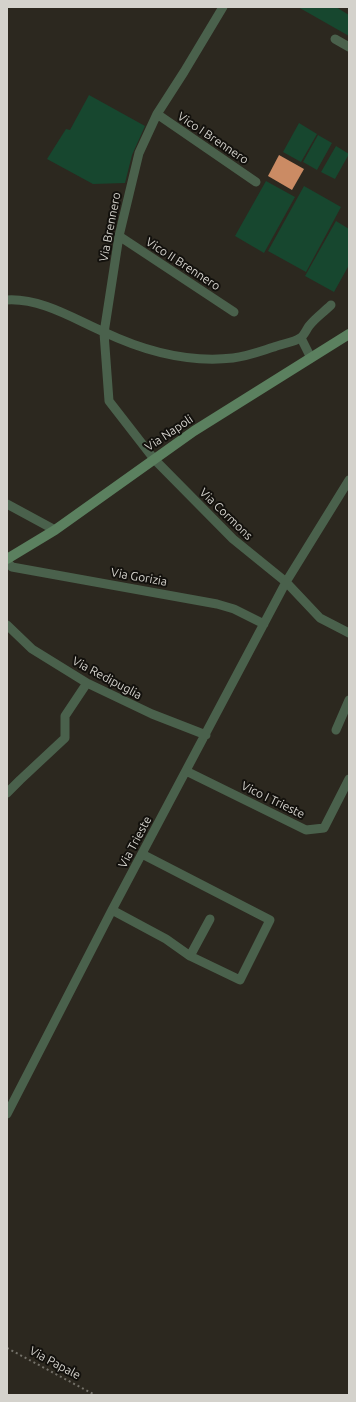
<!DOCTYPE html>
<html>
<head>
<meta charset="utf-8">
<style>
  body { margin:0 }
  #map { position:relative; width:356px; height:1402px; overflow:hidden; background:#2c281f; font-family:Ubuntu,sans-serif }
  canvas { display:block }
  .frame { position:absolute; inset:0; border:8px solid #d4d2cc; pointer-events:none }
</style>
</head>
<body>
<div id="map">
<canvas width="356" height="1402"></canvas>
<div class="frame"></div>
</div>
<script>
const ctx = document.querySelector('canvas').getContext('2d');
ctx.lineJoin = 'round';
function paint(path, color) { ctx.fillStyle = color; ctx.fill(path, 'evenodd'); }
function trace(path, color, width, dash) { ctx.strokeStyle = color; ctx.lineWidth = width; ctx.lineCap = dash ? 'butt' : 'round'; ctx.setLineDash(dash || []); ctx.stroke(path); }
function drawText(font, color, halo, rows, align = 'center') {
  ctx.font = font + ' Ubuntu,sans-serif'; ctx.lineWidth = 4; ctx.setLineDash([]); ctx.textBaseline = 'middle'; ctx.strokeStyle = halo; ctx.fillStyle = color; for (const [text, x, y, turn = 0] of rows) {
    ctx.save(); ctx.translate(x, y); ctx.rotate((+turn || 0) * Math.PI / 180); ctx.textAlign = isNaN(turn) ? turn : align; if (halo) ctx.strokeText(text, 0, 0); ctx.fillText(text, 0, 0); ctx.restore();
  }
}
const green = new Path2D(`
  M298,7H336L349,15V36Z
  M89,95L145,126L132,155L125,183L93,184L47,159L66,129L70,130Z
  M299,123L317,134L301,162L283,152Z
  M318,135L332,143L317,170L303,162Z
  M336,146L349,154L335,179L321,172Z
  M266,181L295,197L264,253L235,236Z
  M304,186L341,207L306,272L268,251Z
  M336,221L349,229V265L334,292L305,276Z`);
const building = new Path2D(`
  M279,155L304,169L292,190L268,176Z`);
const path = new Path2D(`
  M7,1348L95,1395`);
const street = new Path2D(`
  M223,7L184,72L157,114L139,153L119,236L104,333L109,401L154,459L233,539L286,582L320,618L349,633
  M335,39L349,47
  M157,114L256,182
  M119,236L234,312
  M7,300C41,298 74,319 104,332C144,351 188,363 233,358C248,356 261,351 274,347C281,344 295,342 300,338C304,336 306,330 309,326C315,318 324,312 331,305
  M301,338L311,358
  M7,504L55,530
  M7,562L12,567L217,604L234,609L264,624
  M7,625L32,649L87,683L152,714L206,735
  M336,730L349,700
  M186,771L306,830L324,828L349,779
  M7,793L20,780L65,738V716L87,683
  M112,910L166,939L190,956L240,980L270,920L142,854
  M190,956L210,919
  M7,1114L112,910L286,582L349,480`);
const secondary = new Path2D(`
  M7,559L55,530L194,431L349,334`);
const streetNames = [
  ["Vico I Brennero",213,138,34],
  ["Via Brennero",110,227,-79],
  ["Vico II Brennero",183,264,33],
  ["Via Napoli",169,433,-34],
  ["Via Cormons",226,514,44],
  ["Via Gorizia",139,577,10],
  ["Via Redipuglia",107,678,28],
  ["Vico I Trieste",273,800,26],
  ["Via Trieste",135,842,-62],
  ["Via Papale",55,1363,28]
];
paint(green, '#17472f');
paint(building, '#cb8b64');
trace(path, '#747169', 2, [2, 3]);
trace(street, '#4a614c', 9);
trace(secondary, '#5b805f', 10);
drawText('12px', '#d4d2cc', '#13110d', streetNames);
</script>
</body>
</html>
